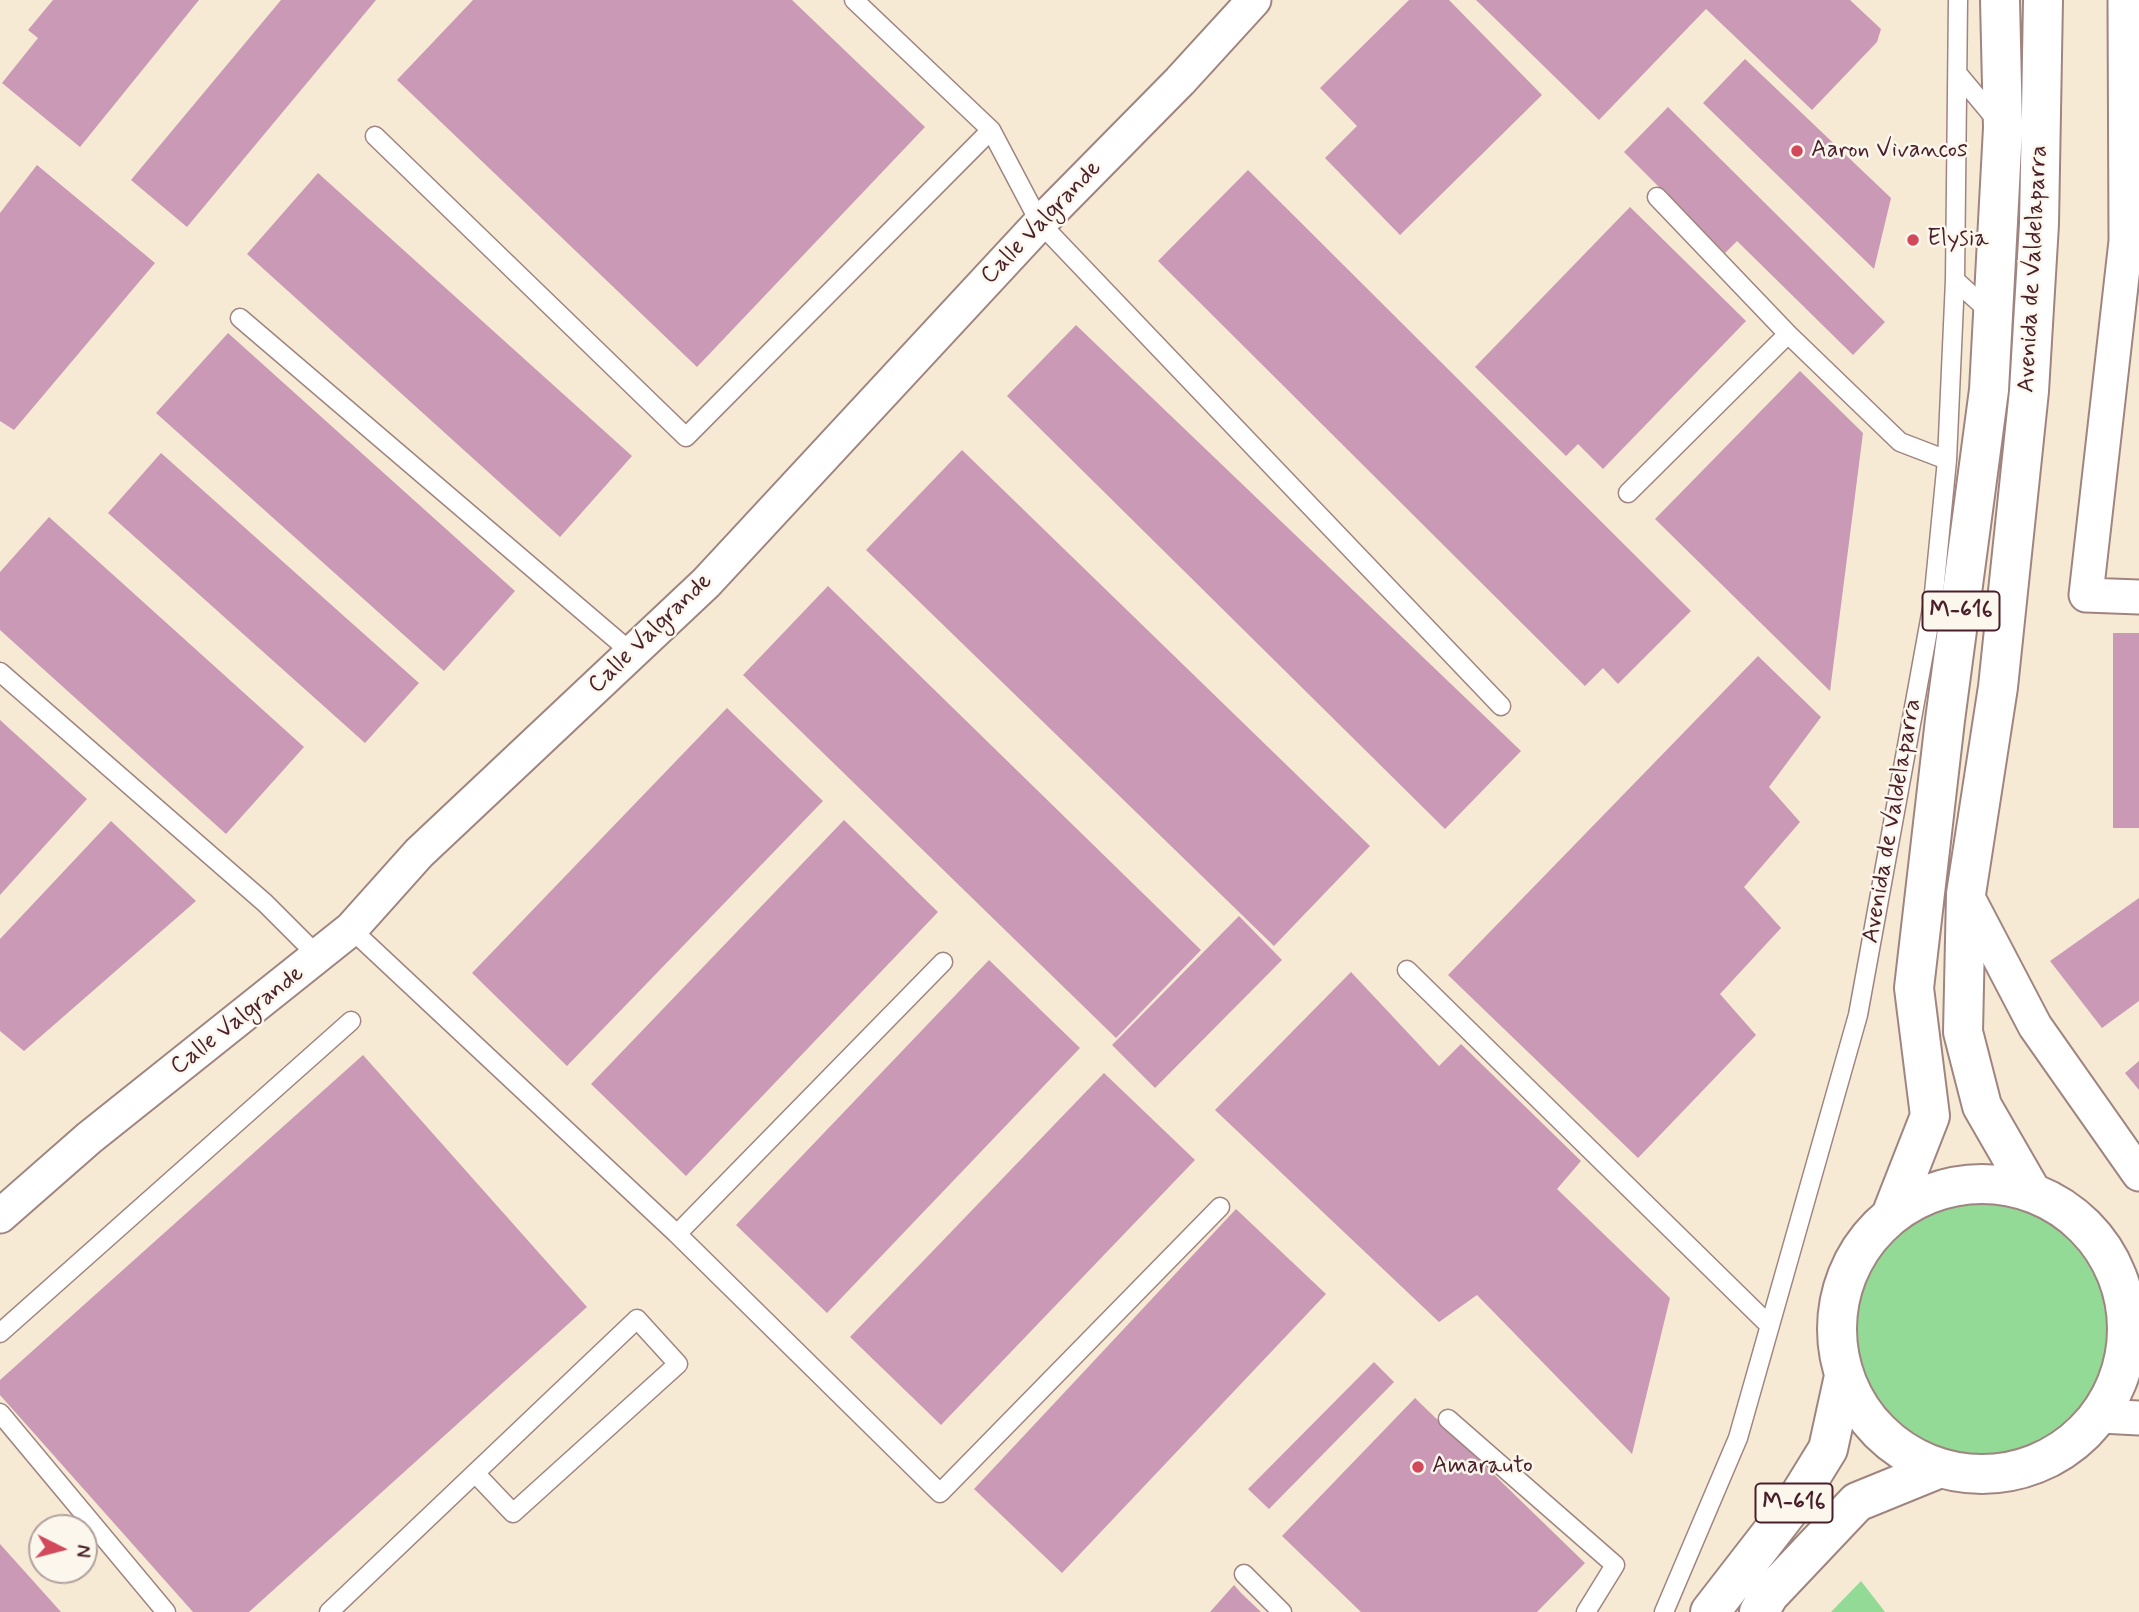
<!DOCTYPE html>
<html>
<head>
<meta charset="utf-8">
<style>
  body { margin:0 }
  #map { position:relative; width:2139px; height:1612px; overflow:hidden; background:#f6ead5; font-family:Mynerve,sans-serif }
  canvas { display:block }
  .north { position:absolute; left:28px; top:1514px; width:70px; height:70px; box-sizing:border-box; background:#fbf7ec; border:2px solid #b4a19f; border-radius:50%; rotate:96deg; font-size:19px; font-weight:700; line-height:28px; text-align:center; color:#4a1f2b }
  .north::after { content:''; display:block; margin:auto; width:24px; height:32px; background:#d1495b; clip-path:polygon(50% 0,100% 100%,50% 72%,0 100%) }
</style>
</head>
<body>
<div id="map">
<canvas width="2139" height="1612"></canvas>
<div class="north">N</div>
</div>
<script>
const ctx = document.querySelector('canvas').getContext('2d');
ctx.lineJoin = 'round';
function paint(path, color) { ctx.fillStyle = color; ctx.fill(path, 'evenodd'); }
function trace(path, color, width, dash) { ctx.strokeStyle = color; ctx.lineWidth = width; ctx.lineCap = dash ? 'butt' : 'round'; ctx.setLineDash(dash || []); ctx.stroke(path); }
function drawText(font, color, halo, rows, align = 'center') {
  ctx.font = font + ' Mynerve,sans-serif'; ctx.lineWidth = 5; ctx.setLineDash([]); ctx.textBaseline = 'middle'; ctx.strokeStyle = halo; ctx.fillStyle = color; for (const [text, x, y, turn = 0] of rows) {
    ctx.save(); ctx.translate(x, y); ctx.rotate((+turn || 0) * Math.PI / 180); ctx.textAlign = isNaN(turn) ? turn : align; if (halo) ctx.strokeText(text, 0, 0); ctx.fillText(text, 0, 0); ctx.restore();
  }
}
const green = new Path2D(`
  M1852 1330a130 130 0 1 1 260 0a130 130 0 1 1-260 0Z
  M1861,1581L1885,1612H1831Z`);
const building = new Path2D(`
  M53,0H199L80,147L2,83L38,38L28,30Z
  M281,0H376L187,227L131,180Z
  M473,0H792L925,127L697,367L397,80Z
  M1409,0H1449L1542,95L1400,235L1325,158L1357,126L1320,88Z
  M1476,0H1850L1881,29L1877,42L1812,110L1706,9L1599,120Z
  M1745,59L1891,198L1874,269L1703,103Z
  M1668,107L1885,322L1853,355L1737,241L1725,253L1624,152Z
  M37,165L155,263L14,430L0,421V213Z
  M1248,170L1691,611L1618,684L1603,668L1585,686L1158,261Z
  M318,173L632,456L560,537L247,254Z
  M1630,207L1746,321L1603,469L1578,444L1566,456L1475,367Z
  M1076,325L1521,751L1445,829L1007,396Z
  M228,333L515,591L444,671L156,413Z
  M1800,371L1863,433L1830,691L1655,519Z
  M962,450L1370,846L1274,946L866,550Z
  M161,453L419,683L365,743L108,513Z
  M49,517L304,747L226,834L0,630V572Z
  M828,586L1201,950L1116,1038L743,675Z
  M2113,633H2139V828H2113Z
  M1758,656L1821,717L1769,787L1800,822L1744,887L1781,928L1720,994L1756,1035L1638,1158L1448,975Z
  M727,708L823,801L567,1066L472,973Z
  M0,720L87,799L0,895Z
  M844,820L938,912L686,1176L591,1084Z
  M111,821L196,901L24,1051L0,1031V939Z
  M2139,898V1001L2102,1028L2050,961Z
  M1239,916L1282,960L1155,1088L1112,1045Z
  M989,960L1080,1048L827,1313L736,1225Z
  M1351,972L1439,1066L1461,1044L1581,1161L1557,1189L1670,1298L1632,1454L1477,1295L1439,1322L1215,1110Z
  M363,1055L587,1307L249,1612H193L0,1395V1380Z
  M2139,1061V1090L2125,1073Z
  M1104,1073L1195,1160L941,1425L850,1337Z
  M1236,1209L1326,1294L1062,1573L974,1489Z
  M1374,1362L1394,1382L1269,1509L1248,1489Z
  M1415,1398L1585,1563L1537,1612H1361L1282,1536Z
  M0,1544L61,1612H0Z
  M1234,1585L1241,1593L1261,1612H1210Z`);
const service = new Path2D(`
  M854,0L991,130L1040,223L1501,706
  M1958,74L1998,122
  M375,136L686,437L991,130
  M1657,197L1788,334L1900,442L1947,460
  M1955,280L1991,313
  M240,318L632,653
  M1628,493L1788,334
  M0,672L265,903L319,957
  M351,929L677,1234L940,1493L1220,1207
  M1407,970L1770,1326
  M677,1234L943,962
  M0,1333L351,1021
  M0,1413L166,1612
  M1448,1419L1615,1565L1586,1612
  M1244,1574L1282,1612
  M329,1612L637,1319L678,1364L513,1513L475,1473
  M1664,1612L1738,1438L1858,1015L1933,603L1947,460L1955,280L1958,0`);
const minor = new Path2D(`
  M2125,0L2126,241L2086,595L2139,597
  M1966,894L2035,1026L2139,1174
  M0,1216L89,1138L351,929L419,853L706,583L1040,223L1180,81L1254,0
  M2125,1297L2139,1307
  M2101,1416L2139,1418`);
const trunk = new Path2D(`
  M1837 1329a145 145 0 1 1 290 0a145 145 0 1 1-290 0Z
  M2031,1191L1982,1106L1963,1032L1966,894L1998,687L2029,391L2039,224L2043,0
  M1892,1213L1930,1116L1914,988L1945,720L1989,390L2003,128L2000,0
  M1710,1612L1796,1501L1828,1449L1844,1376
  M1759,1612L1769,1595L1857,1502L1938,1469`);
const markers = [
  [1797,151,7,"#d1495b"],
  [1913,240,7,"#d1495b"],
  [1418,1467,7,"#d1495b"]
];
const shields = [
  [1961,611,77],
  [1794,1503,77]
];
const shieldNames = [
  ["M-616",1961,611],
  ["M-616",1794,1503]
];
const poiNames = [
  ["Aaron Vivancos",1811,151],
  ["Elysia",1927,240],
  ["Amarauto",1432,1467]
];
const streetNames = [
  ["Calle Valgrande",1042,223,-46],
  ["Avenida de Valdelaparra",2034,269,-87],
  ["Calle Valgrande",651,634,-44],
  ["Avenida de Valdelaparra",1893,821,-80],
  ["Calle Valgrande",238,1021,-38]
];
paint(green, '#92da95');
paint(building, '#c999b5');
trace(service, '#a08480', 21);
trace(minor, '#a08480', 37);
trace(trunk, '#a08480', 42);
trace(service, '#fff', 18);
trace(minor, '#fff', 33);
trace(trunk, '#fff', 38);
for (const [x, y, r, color] of markers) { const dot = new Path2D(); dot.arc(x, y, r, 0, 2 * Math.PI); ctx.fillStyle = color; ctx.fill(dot); trace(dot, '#fbf7ec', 2.5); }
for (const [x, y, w] of shields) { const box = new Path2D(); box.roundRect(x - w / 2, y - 19.5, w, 39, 5); ctx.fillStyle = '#fbf7ec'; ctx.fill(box); trace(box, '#4a1f2b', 2); }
drawText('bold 23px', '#4a1f2b', null, shieldNames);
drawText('24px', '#4a1f2b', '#fbf7ec', poiNames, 'left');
drawText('24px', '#4a1f2b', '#fbf7ec', streetNames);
</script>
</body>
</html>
